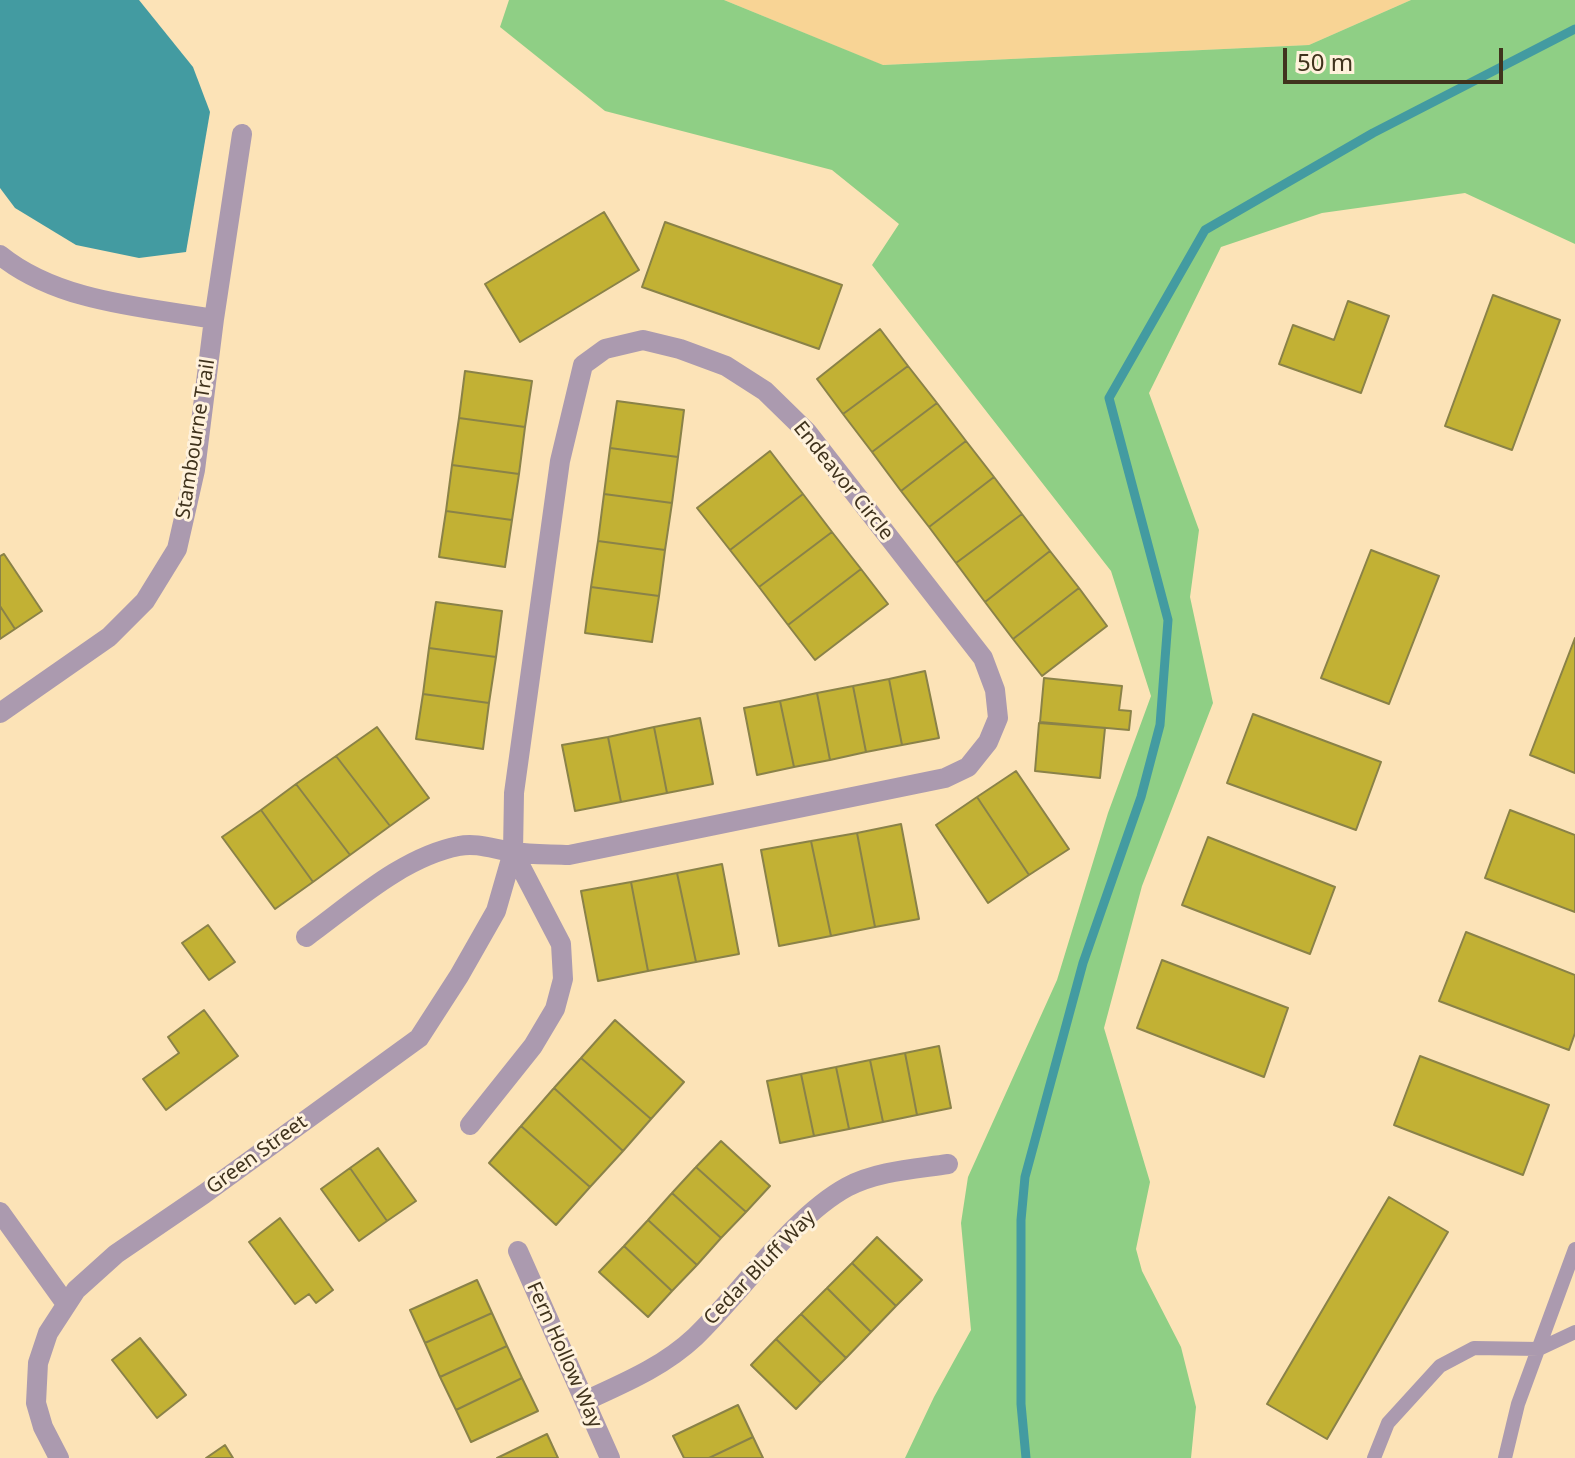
<!DOCTYPE html>
<html>
<head>
<meta charset="utf-8">
<style>
  body { margin:0 }
  #map { position:relative; width:1575px; height:1458px; overflow:hidden; background:#fce3b7; font-family:"Noto Sans",sans-serif }
  canvas { display:block }
  .scale { position:absolute; left:1283px; top:48px; width:220px; height:36px; box-sizing:border-box; border:4px solid #40331d; border-top:0; padding-left:10px; font-size:24px; line-height:28px; white-space:nowrap; color:#40331d; -webkit-text-stroke:6px #fff2dc; paint-order:stroke }
</style>
</head>
<body>
<div id="map">
<canvas width="1575" height="1458"></canvas>
<div class="scale">50 m</div>
</div>
<script>
const ctx = document.querySelector('canvas').getContext('2d');
ctx.lineJoin = 'round';
function paint(path, color) { ctx.fillStyle = color; ctx.fill(path, 'evenodd'); }
function trace(path, color, width, dash) { ctx.strokeStyle = color; ctx.lineWidth = width; ctx.lineCap = dash ? 'butt' : 'round'; ctx.setLineDash(dash || []); ctx.stroke(path); }
function drawText(font, color, halo, rows, align = 'center') {
  ctx.font = font + ' "Noto Sans",sans-serif'; ctx.lineWidth = 6; ctx.setLineDash([]); ctx.textBaseline = 'middle'; ctx.strokeStyle = halo; ctx.fillStyle = color; for (const [text, x, y, turn = 0] of rows) {
    ctx.save(); ctx.translate(x, y); ctx.rotate((+turn || 0) * Math.PI / 180); ctx.textAlign = isNaN(turn) ? turn : align; if (halo) ctx.strokeText(text, 0, 0); ctx.fillText(text, 0, 0); ctx.restore();
  }
}
const built = new Path2D(`
  M724,0H1411L1309,45L882,65Z`);
const green = new Path2D(`
  M509,0H724L883,65L1309,45L1411,0H1575V244L1465,193L1322,213L1221,247L1149,393L1199,530L1190,597L1213,703L1142,886L1104,1028L1150,1182L1136,1249L1142,1271L1181,1347L1196,1407L1191,1458H905L934,1397L971,1330L961,1223L968,1177L1057,980L1108,813L1151,696L1111,571L872,265L899,224L832,170L605,111L500,27Z`);
const water = new Path2D(`
  M0,0H139L193,67L210,112L186,252L139,258L76,245L15,208L0,188Z`);
const stream = new Path2D(`
  M1026,1458L1021,1404V1220L1025,1177L1083,963L1141,797L1160,725L1168,620L1109,398L1205,230L1373,133L1575,29`);
const building = new Path2D(`
  M604,212L639,270L520,342L485,284Z
  M665,222L842,285L819,349L642,287Z
  M1493,295L1560,320L1512,450L1445,426Z
  M1348,301L1389,316L1361,393L1279,364L1293,325L1334,340Z
  M880,329L908,366L843,414L817,379Z
  M908,366L937,403L872,452L843,414Z
  M465,371L532,381L525,427L459,418Z
  M617,401L684,410L678,457L610,448Z
  M937,403L966,441L901,491L872,452Z
  M459,418L525,427L519,474L452,465Z
  M966,441L994,477L929,527L901,491Z
  M610,448L678,457L672,503L604,494Z
  M770,451L803,494L730,550L697,508Z
  M452,465L519,474L512,520L446,511Z
  M994,477L1022,514L956,563L929,527Z
  M604,494L672,503L665,550L598,541Z
  M803,494L832,532L759,587L730,550Z
  M446,511L512,520L505,567L439,557Z
  M1022,514L1050,551L985,602L956,563Z
  M832,532L861,569L788,625L759,587Z
  M598,541L665,550L659,596L591,587Z
  M1371,550L1439,576L1389,704L1321,678Z
  M1050,551L1079,588L1013,639L985,602Z
  M4,554L42,611L15,629L0,606V556Z
  M861,569L888,604L815,660L788,625Z
  M591,587L659,596L652,642L585,633Z
  M1079,588L1107,626L1042,676L1013,639Z
  M436,602L502,611L496,657L429,648Z
  M0,606L15,629L0,639Z
  M1575,638V773L1530,755Z
  M429,648L496,657L489,703L423,694Z
  M925,671L939,738L902,745L889,679Z
  M1044,678L1122,686L1119,710L1131,711L1129,730L1040,722Z
  M889,679L902,745L866,752L853,686Z
  M853,686L866,752L830,760L817,693Z
  M817,693L830,760L794,767L780,701Z
  M423,694L489,703L483,749L416,739Z
  M780,701L794,767L757,775L744,708Z
  M1253,714L1381,762L1356,830L1227,783Z
  M700,718L713,784L667,793L654,727Z
  M1039,723L1105,728L1100,778L1035,771Z
  M377,727L429,798L390,826L336,756Z
  M654,727L667,793L621,802L608,737Z
  M608,737L621,802L575,811L562,745Z
  M336,756L390,826L350,855L296,784Z
  M1016,771L1069,849L1029,875L977,797Z
  M296,784L350,855L313,882L261,810Z
  M977,797L1029,875L988,903L936,825Z
  M261,810L313,882L275,909L222,837Z
  M1510,810L1575,835V912L1485,878Z
  M901,824L919,919L875,927L857,833Z
  M857,833L875,927L831,936L811,841Z
  M1208,837L1335,887L1310,954L1182,905Z
  M811,841L831,936L779,946L761,850Z
  M722,864L739,954L696,962L677,873Z
  M677,873L696,962L648,971L631,882Z
  M631,882L648,971L598,981L581,891Z
  M208,925L235,962L209,980L182,943Z
  M1466,932L1575,975V1033L1569,1050L1439,1001Z
  M1162,960L1288,1008L1264,1077L1137,1028Z
  M204,1010L238,1056L166,1110L143,1079L179,1053L168,1037Z
  M615,1020L684,1082L651,1119L581,1058Z
  M939,1046L951,1108L917,1115L905,1053Z
  M905,1053L917,1115L883,1122L870,1060Z
  M1420,1056L1549,1105L1523,1175L1394,1125Z
  M581,1058L651,1119L623,1151L554,1088Z
  M870,1060L883,1122L849,1129L836,1067Z
  M836,1067L849,1129L814,1136L801,1074Z
  M801,1074L814,1136L780,1143L767,1081Z
  M554,1088L623,1151L590,1187L521,1126Z
  M521,1126L590,1187L556,1225L489,1163Z
  M721,1141L770,1186L746,1212L696,1167Z
  M378,1148L416,1201L387,1221L350,1168Z
  M696,1167L746,1212L721,1238L672,1193Z
  M350,1168L387,1221L359,1241L321,1189Z
  M672,1193L721,1238L697,1265L648,1220Z
  M1389,1197L1448,1232L1327,1439L1267,1404Z
  M280,1218L333,1290L316,1303L309,1294L295,1304L249,1242Z
  M648,1220L697,1265L672,1291L624,1246Z
  M877,1237L922,1280L896,1306L852,1263Z
  M624,1246L672,1291L648,1317L599,1272Z
  M852,1263L896,1306L871,1332L827,1288Z
  M477,1280L492,1313L425,1343L410,1310Z
  M827,1288L871,1332L846,1358L801,1314Z
  M492,1313L507,1346L440,1377L425,1343Z
  M801,1314L846,1358L821,1383L776,1339Z
  M140,1338L186,1395L157,1418L112,1360Z
  M776,1339L821,1383L796,1409L751,1365Z
  M507,1346L522,1378L456,1410L440,1377Z
  M522,1378L538,1411L471,1442L456,1410Z
  M738,1405L753,1437L709,1458H684L673,1436Z
  M547,1434L558,1458H497Z
  M753,1437L763,1458H709Z
  M225,1445L233,1458H206Z`);
const lane = new Path2D(`
  M1374,1458L1388,1423L1440,1366L1474,1348L1539,1349L1575,1332
  M1505,1458L1518,1404L1575,1249`);
const street = new Path2D(`
  M0,255C58,302 143,307 214,319
  M0,713L109,637L145,601L177,549L195,470L214,319L242,134
  M470,1125L533,1046L555,1009L563,979L561,944L513,852
  M0,1212L66,1304
  M518,1251L610,1458
  M585,1401C624,1383 663,1367 695,1337C742,1292 792,1217 847,1187C877,1171 915,1169 948,1164
  M59,1458L43,1427L36,1403L38,1363L48,1333L76,1290L116,1254L204,1194L419,1038L459,976L496,911L513,852L514,793L560,461L583,365L605,349L643,340L680,349L726,366L765,391L807,432L983,658L995,690L998,718L988,742L968,767L945,778L569,855C551,854 532,855 513,852C496,850 477,842 459,846C402,857 352,904 306,937`);
const streetNames = [
  ["Stambourne Trail",196,439,-81],
  ["Endeavor Circle",843,481,51],
  ["Green Street",257,1155,-36],
  ["Cedar Bluff Way",760,1268,-46],
  ["Fern Hollow Way",564,1355,66]
];
paint(built, '#f8d495');
paint(green, '#8fcf85');
paint(water, '#439ba1');
trace(stream, '#439ba1', 9);
paint(building, '#c2b134');
trace(building, '#8a8248', 2);
trace(lane, '#ab9aaf', 14);
trace(street, '#ab9aaf', 20);
drawText('20px', '#40331d', '#fff2dc', streetNames);
</script>
</body>
</html>
